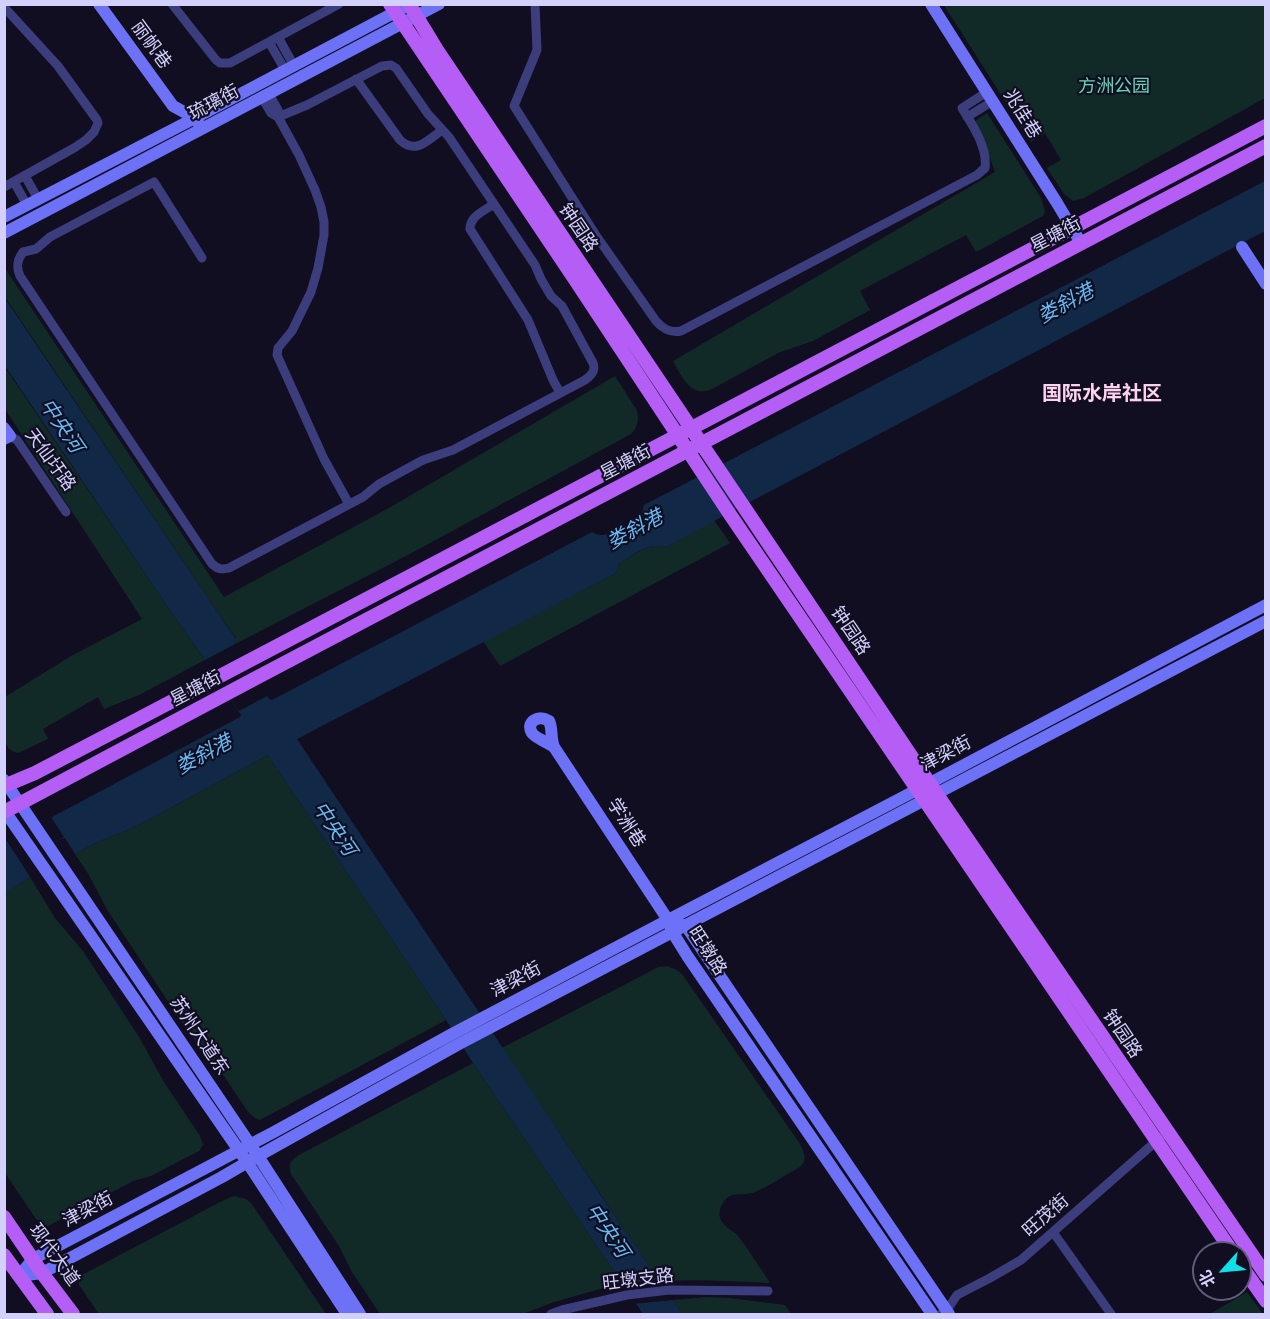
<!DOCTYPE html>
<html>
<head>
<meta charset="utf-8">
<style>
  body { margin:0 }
  #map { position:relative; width:1270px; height:1319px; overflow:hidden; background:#100e20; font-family:Rubik,"Noto Sans SC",sans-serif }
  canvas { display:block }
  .frame { position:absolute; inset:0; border:6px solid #d3d0fc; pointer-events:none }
  .north { position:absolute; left:1192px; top:1241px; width:60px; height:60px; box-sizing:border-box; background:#100e20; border:2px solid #5e5c78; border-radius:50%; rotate:243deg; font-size:16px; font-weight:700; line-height:24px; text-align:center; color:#d3d0fc }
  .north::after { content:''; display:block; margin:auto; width:21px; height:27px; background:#0ee0ea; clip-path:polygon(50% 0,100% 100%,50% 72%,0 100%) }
</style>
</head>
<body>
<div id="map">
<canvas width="1270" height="1319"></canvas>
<div class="frame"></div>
<div class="north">北</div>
</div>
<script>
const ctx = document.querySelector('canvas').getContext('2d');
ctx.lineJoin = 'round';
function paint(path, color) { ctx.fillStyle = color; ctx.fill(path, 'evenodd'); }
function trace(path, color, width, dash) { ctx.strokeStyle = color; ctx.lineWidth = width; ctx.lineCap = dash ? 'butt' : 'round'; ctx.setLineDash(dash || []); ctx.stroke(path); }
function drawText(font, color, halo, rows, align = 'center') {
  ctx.font = font + ' Rubik,"Noto Sans SC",sans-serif'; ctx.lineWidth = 4.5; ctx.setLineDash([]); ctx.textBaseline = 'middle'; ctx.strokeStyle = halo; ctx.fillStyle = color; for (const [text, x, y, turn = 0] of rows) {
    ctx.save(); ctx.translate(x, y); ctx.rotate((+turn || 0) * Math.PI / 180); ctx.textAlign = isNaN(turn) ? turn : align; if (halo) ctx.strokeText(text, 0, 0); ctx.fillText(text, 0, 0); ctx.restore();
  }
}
const green = new Path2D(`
  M944,5H1265V98L1084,198L1073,201L1064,194L1047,168L1061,160L1045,133L1031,142Z
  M987,113L1041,198L1045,211L1043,216L976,252L966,235L860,291L870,310L813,341L778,353L714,388C711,389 708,391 704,391C689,394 679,372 673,361L995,172L981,133L975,121Z
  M4,267L224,597L387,509L615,376L636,409C640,418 638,427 631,434L408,555L235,644L236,638L212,604L5,297Z
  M4,366L167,606L205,660L139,695L104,709L98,697L43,729L48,739L18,753C12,752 6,747 5,741C2,733 5,706 5,697L71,656L142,619L5,409Z
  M714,520L730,543L500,666L483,641L616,573L619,564L623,561C637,553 650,542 666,547Z
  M268,755L446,1020L260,1120L255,1118L248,1112L218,1067L189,1033L108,911L87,872L75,854L93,844L137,826Z
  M30,877L55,918L83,951L139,1037L164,1082L200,1136L203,1145L199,1151L151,1176L133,1181L48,1226L42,1224L36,1219L5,1173L4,893Z
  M666,966L675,969L682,974L800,1144C804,1153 808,1160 800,1167C785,1175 770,1186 755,1192C746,1196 736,1192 728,1197C722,1202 718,1210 720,1218C724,1228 733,1230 739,1237C750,1252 760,1268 770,1283C733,1281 697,1279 659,1281L502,1048L647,973L658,967Z
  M473,1063L622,1283L582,1294L554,1302L523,1314H380L352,1272L339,1246L291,1174C288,1164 290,1161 299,1155Z
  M234,1196L246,1199L251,1203L326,1314H99L79,1285V1281L82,1275L224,1200Z
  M1247,1292L1263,1314H1210Z
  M706,1297L730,1298L785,1305L791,1314H682L672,1300Z`);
const water = new Path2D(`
  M1265,181V231L729,513L666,547C650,542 636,553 623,561L619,564L616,573L297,739L600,1194L682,1314H643L473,1063L446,1020L268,755L137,826L93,844L75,854L65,838L61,839L20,861L30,877L5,893V842L7,841L8,843L53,820L52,817L240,717L241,715L208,664L167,606L5,366L4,297L212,604L236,639L235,645L269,699L272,700L592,532C596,534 597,535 602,535C609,536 632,524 637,518C641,515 643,510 644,505Z`);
const pier = new Path2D(`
  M235,644L267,696L239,711L205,660Z
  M53,820L64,837L20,861L8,843Z
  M660,1279L674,1300L632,1304L619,1284Z`);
const street = new Path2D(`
  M172,4L216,60L220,63H230L339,4
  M535,4L537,50L514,106L595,234L656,321C663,329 670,333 681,331L977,175L985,168C988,148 972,124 962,108L987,92
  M4,7L58,66L97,120L98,123L94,132L86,140L74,148L4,187
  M278,37L294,66
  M269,42L285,70
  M356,79L400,140C416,155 428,140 442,130
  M269,94L278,110V117L299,155L315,190L321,207L324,222V235L318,268L311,292L292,331L278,348L277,355L324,459L349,504
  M262,98L271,113L278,117
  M967,117L993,101
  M25,176L38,199
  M14,182L27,205
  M494,204C484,211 470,216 470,229L528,320L553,380L560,393
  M202,258L154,182L50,237L36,249L23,252C17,260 16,267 20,276L212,564C218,569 221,570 229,568L363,497L379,484L423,460L453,450L585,380C591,376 596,371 593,363L562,306L551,296L541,279L535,265L449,137L428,114L396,68L391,65L382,66L307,105L278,117
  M10,436L17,440L66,512
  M1053,1232L1111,1314
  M551,1314L562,1310L627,1295L669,1290L768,1291
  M941,1314L947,1310L957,1295L990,1278L1021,1260L1161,1137`);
const secondary = new Path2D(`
  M99,4L173,106L195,118L199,124
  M931,4L1057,203L1081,243
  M4,217L195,118L403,8
  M4,233L439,4
  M1242,247L1266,284
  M4,428L10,436L4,439
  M554,747C549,743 535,738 532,733C525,722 539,714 549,721C553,729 550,737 554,747L668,920L673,933L688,957L932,1314
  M4,780L258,1156L360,1314
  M4,810L247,1162L347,1314
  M680,924L686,926L949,1314
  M19,1276L33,1259L274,1132L452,1034L668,920L930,783L1266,605
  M19,1276L42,1273L222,1177L258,1156L459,1044L1266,621`);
const primary = new Path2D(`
  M390,4L576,281L729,513L1233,1253
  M409,4L437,50L936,793L1266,1275
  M4,786L35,773L144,716L1266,126
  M4,812L256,678L1266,146
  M4,1217L42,1273L73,1314
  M4,1255L47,1314
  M1240,1264L1266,1301`);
const streetNames = [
  ["丽帆巷",151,45,54],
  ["琉璃街",214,103,-28],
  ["兆佳巷",1022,114,58],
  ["钟园路",578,228,56],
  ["星塘街",1056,235,-28],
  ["天仙圩路",50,460,54],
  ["星塘街",626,463,-28],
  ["钟园路",850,631,56],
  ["星塘街",196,689,-28],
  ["津梁街",946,754,-28],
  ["学洲巷",626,823,57],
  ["旺墩路",707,951,57],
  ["津梁街",516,980,-28],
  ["钟园路",1122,1034,56],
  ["苏州大道东",199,1036,56],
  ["津梁街",88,1210,-28],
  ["旺茂街",1046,1216,-41],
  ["现代大道",54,1255,54],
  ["旺墩支路",638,1280,-7]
];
const parkNames = [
  ["方洲公园",1114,87]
];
const waterNames = [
  ["娄斜港",1066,304,-28],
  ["中央河",61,426,56],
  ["娄斜港",635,530,-28],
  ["娄斜港",204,755,-28],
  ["中央河",334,829,56],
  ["中央河",607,1231,56]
];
const neighbourhoodNames = [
  ["国际水岸社区",1102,394]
];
paint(green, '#122a27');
paint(water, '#112946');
paint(pier, '#100e20');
trace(street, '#3c3d7c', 9);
trace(secondary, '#6d71f6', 12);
trace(primary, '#b45ef5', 14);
drawText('18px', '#d3d0fc', '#100e20', streetNames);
drawText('18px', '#61d7b3', '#100e20', parkNames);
drawText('italic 20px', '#65baf5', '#100e20', waterNames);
drawText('bold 20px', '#fcd2ef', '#100e20', neighbourhoodNames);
</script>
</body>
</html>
